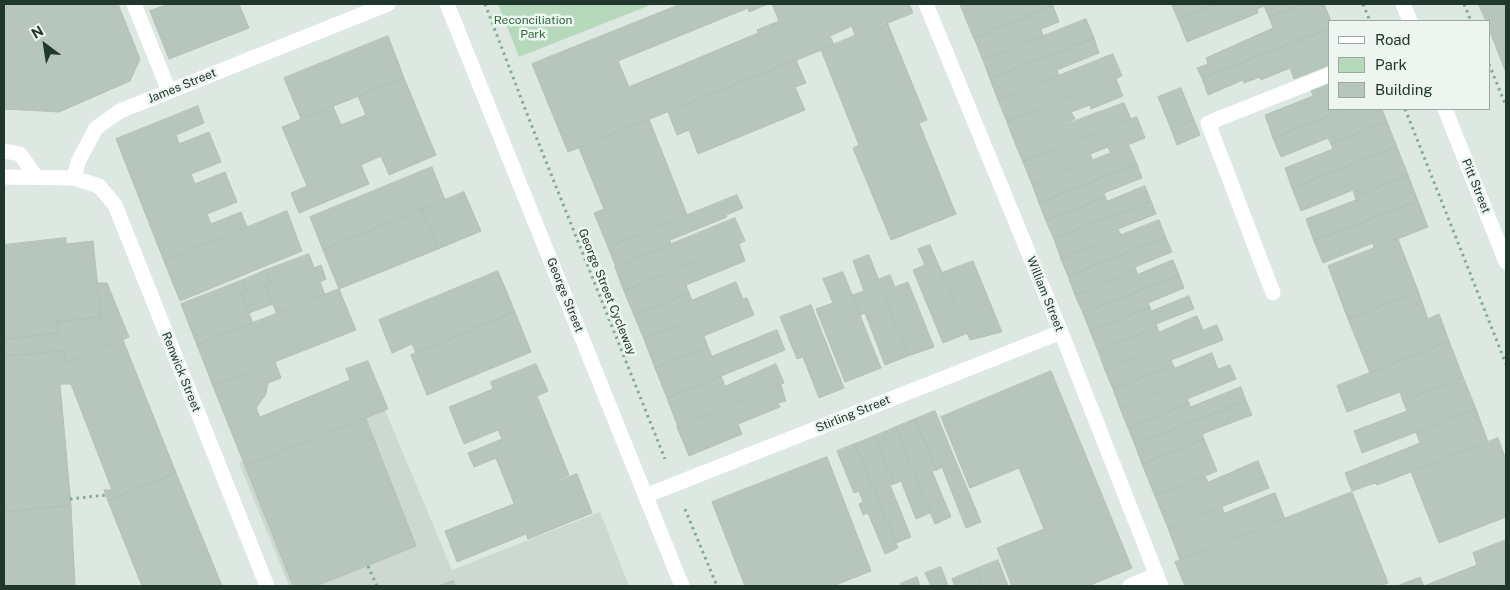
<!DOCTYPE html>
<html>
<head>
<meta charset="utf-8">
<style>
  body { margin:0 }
  #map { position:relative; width:1510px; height:590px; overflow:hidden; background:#dde8e2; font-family:"Public Sans",sans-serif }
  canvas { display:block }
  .frame { position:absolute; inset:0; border:5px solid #20372d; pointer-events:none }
  .legend { position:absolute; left:1328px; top:20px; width:162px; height:90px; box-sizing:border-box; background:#edf5f0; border:1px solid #9ba9a2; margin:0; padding:6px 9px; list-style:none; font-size:15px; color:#20372d }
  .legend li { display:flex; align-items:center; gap:10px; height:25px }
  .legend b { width:25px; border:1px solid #9ba9a2 }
  .north { position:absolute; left:20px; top:20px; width:50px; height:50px; -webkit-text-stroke:4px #edf5f0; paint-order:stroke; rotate:329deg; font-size:14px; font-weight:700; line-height:20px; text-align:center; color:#20372d }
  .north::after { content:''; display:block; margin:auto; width:18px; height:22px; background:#20372d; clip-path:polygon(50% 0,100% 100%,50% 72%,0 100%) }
</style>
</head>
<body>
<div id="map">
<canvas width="1510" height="590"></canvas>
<div class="frame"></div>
<ul class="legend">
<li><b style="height:6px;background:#fff"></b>Road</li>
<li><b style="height:14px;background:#b7d9bb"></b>Park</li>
<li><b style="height:14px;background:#b6c6bd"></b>Building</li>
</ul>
<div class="north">N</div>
</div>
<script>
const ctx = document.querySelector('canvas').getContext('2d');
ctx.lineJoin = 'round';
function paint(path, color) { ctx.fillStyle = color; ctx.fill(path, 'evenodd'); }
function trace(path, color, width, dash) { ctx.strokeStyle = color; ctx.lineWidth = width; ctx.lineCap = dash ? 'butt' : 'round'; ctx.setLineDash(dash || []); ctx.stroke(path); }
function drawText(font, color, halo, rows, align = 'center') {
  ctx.font = font + ' "Public Sans",sans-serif'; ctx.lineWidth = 5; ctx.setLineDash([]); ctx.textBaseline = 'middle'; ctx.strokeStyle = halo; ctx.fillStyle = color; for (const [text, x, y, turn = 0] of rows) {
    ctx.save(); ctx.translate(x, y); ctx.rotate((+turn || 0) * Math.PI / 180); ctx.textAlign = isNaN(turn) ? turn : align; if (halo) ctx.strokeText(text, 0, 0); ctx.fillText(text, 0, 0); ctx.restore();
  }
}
const built = new Path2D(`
  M382,403L452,570L600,512L629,586H289L239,463Z`);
const green = new Path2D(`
  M498,4H653L519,57Z`);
const building = new Path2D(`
  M4,4H118L140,59L130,81L59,112L4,109Z
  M169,4H239L249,28L169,59L150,11Z
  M681,4H768L749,12L748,8L618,61L629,87L758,33L757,30L779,21L772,4H909L913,13L855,36L852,26L830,36L834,45L568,152L532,64Z
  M960,4H1052L1053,6L974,38Z
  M1172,4H1216L1178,19Z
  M1216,4H1303L1269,17L1264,6L1257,9L1258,13L1187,42L1178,19Z
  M1303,4H1324L1331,21H1329V29L1202,78L1197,68L1208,64L1206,58L1273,28L1269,17Z
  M1479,4H1506V73L1489,29V21H1486Z
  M1053,6L1059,22L1041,29L1043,36L983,60L974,38Z
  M1086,19L1094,38L990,79L983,60Z
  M887,22L927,120L919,123L956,214L891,240L853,148L859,145L821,50Z
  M1329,29V65L1294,79L1290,68L1261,80L1260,77L1244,83L1243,80L1208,95L1202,78Z
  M388,36L404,78L301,119L284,78Z
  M1094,38L1099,53L1057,70L1059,76L998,100L990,79Z
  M1113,54L1122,76L1007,122L998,100Z
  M796,60L806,83L795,87L805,110L698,154L689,130L677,135L668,112Z
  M404,78L436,155L389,175L381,156L361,165L369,184L299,213L291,193L307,186L282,127L333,106L341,125L366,115L358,96Z
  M1116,79L1123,96L1091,109L1090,105L1071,112L1075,119L1015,143L1007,122Z
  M1329,83V109H1348L1273,138L1265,115L1313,96L1311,90Z
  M1181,88L1194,120L1171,129L1158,97Z
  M1124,103L1131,119L1023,162L1015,143Z
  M198,106L204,123L176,135L179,144L209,132L221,162L191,174L195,184L225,172L237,202L207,214L211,224L241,212L247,227L164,261L116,139Z
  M1348,109H1382L1387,122L1331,144L1328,138L1281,157L1273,138Z
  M1137,117L1145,138L1110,152L1108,147L1090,154L1093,161L1032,184L1023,162Z
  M649,119L687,215L608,247L594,213L604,209L579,148Z
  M1194,120L1200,135L1177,145L1171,129Z
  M1387,122L1397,147L1292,188L1285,168L1333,149L1331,144Z
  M1129,146L1137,164L1039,203L1032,184Z
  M1397,147L1408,175L1355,196L1353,190L1301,211L1292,188Z
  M1137,164L1142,178L1104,193L1105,197L1046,221L1039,203Z
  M432,167L445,200L323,250L310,217Z
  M1408,175L1418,201L1314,241L1306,219L1356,200L1355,196Z
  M1145,186L1151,201L1054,239L1046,221L1105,197L1107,201Z
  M464,192L481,231L438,249L422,209Z
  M737,195L743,208L726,215L727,217L670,240L671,244L616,267L608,247Z
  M1151,201L1156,214L1118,229L1121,235L1061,259L1054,239Z
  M1418,201L1428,227L1374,248L1373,243L1323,263L1314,241Z
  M422,209L438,249L339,289L323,250Z
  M287,211L302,251L180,301L164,261Z
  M735,218L745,241L624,291L615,267Z
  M1159,220L1166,238L1068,276L1061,259Z
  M66,238V244L93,241L101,317L57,322L58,333L4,339V245Z
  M1166,238L1172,252L1135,267L1136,270L1075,295L1068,276Z
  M1398,239L1418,291L1348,319L1328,266Z
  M739,244L745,261L686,285L689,293L634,315L624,291Z
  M930,245L968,333L943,343L913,270L925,265L918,249Z
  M309,254L314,268L321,265L326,279L320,282L325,295L277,314L265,285L271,283L266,270Z
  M869,255L908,356L885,365L865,313L860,315L852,295L864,291L853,261Z
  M1173,260L1179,275L1083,313L1075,295L1136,270L1138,274Z
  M973,261L1002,332L970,340L942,273Z
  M266,270L271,283L265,285L273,304L249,313L241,295L248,292L243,280Z
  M498,271L515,312L416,353L412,344L392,353L379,320Z
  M843,272L881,368L845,382L816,309L833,303L823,279Z
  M890,275L895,287L908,282L934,347L908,356L878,280Z
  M1179,275L1184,288L1148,303L1150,307L1090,331L1083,313Z
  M243,280L248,292L241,295L253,323L197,345L181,304Z
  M736,282L743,299L644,339L634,315L689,293L692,300Z
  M97,283H107L129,337L67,362L63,351L4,356V339L58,333L57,322L101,317Z
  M339,289L356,330L213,386L197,345Z
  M1418,291L1428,319L1439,314L1449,341L1370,373L1348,319Z
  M1189,296L1194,309L1156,324L1157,327L1098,351L1090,331L1150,307L1151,311Z
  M747,298L754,315L704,336L708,347L655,368L644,339Z
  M811,305L844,388L819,398L803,357L797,359L780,317Z
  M515,312L531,352L427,395L411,355Z
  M1197,316L1203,330L1105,370L1098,351L1157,327L1159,332Z
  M1217,325L1223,340L1171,360L1173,365L1113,389L1105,370Z
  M777,330L785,350L667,398L655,368L708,347L712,356Z
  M123,340L176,473L108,501L104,490H112L71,384H60L71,505L4,512V356L63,351L67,362Z
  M1449,341L1463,377L1403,401L1400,392L1347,412L1337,386Z
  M1212,353L1218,369L1120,408L1113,389L1173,365L1175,368Z
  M368,361L388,409L245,466L213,386L275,362L281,378L268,383L266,394L256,408L260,417L350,380L346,369Z
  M536,364L548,391L537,396L569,475L512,498L496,458L474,467L468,453L502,439L498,430L464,444L449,407L493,389L491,382Z
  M776,364L784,383L678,427L667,398L721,376L725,386Z
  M1230,365L1236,379L1187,399L1189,403L1128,428L1120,408Z
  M1051,371L1132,568L1088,586H1012L997,548L1044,529L1019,468L970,488L941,417Z
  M1463,377L1476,409L1362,453L1354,431L1407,411L1403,401Z
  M781,385L786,401L778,403L780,407L738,424L742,434L689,456L677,427Z
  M1241,387L1246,401L1135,445L1128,428L1189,403L1190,407Z
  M1246,401L1252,415L1202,434L1204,439L1142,464L1135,445Z
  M1476,409L1488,442L1377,485L1375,483L1352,491L1345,473L1420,443L1416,432Z
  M935,411L981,522L966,528L942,467L937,470L915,419Z
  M366,419L416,546L316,586H293L245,466Z
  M915,419L937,470L932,471L951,517L935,524L896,427Z
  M896,427L930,513L916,519L901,481L894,484L875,436Z
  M875,436L894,484L890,485L911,537L896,543L855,444Z
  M1498,438L1506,460V517L1439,543L1411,472Z
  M1204,439L1217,471L1155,496L1142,464Z
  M855,444L898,548L885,554L868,513L863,515L859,504L863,502L859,491L854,493L837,451Z
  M827,457L871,571L833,586H745L712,502Z
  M1258,461L1269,488L1168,528L1155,496L1205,476L1208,482Z
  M176,473L222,586H142L108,501Z
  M577,474L592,513L528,539L526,534L457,562L445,531L514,504L512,498Z
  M1352,492L1388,583L1380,586H1185L1175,562Z
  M1275,493L1285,519L1180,560L1168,528L1222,507L1224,513Z
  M71,505L75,586H4V512Z
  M1506,540V579L1488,586H1397L1420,577L1424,586L1477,565L1473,553Z
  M998,560L1008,586H983L976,569Z
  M941,567L948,586H931L925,573Z
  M976,569L983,586H955L952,579Z
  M917,577L920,586H901L900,584Z
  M1506,579V586H1493L1492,585Z
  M453,581L455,586H439Z`);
const path = new Path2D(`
  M485,4L529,119L665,459
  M1363,4L1370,21
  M1464,4L1471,21
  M1489,64L1506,106
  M1405,109L1506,364
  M70,499L106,495
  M685,509L717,586
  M368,566L377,586`);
const minor = new Path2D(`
  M134,4L169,91
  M447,4L682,586
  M926,4L1061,332L1161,586
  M1403,4L1410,21
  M1445,109L1506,262
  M4,151L20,154L36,177
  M4,177L74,178L99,186L115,205L267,586
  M74,178L78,162L96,128L120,111L388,4
  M1273,293L1208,123L1329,75
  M645,496L1061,332
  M1130,586L1156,575`);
const parkNames = [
  ["Reconciliation",533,20],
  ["Park",533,34]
];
const streetNames = [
  ["James Street",182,86,-22],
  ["Pitt Street",1476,186,68],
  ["George Street Cycleway",607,292,68],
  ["William Street",1045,294,68],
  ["George Street",565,295,68],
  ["Renwick Street",181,372,68],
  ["Stirling Street",853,414,-22]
];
paint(built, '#ccd8d1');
paint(green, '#b7d9bb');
paint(building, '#b6c6bd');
trace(building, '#b0c1b8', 1);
trace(path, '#7fab97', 3, [2.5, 4]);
trace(minor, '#fff', 15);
drawText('12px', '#2d6b3c', '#edf5f0', parkNames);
drawText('12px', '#20372d', '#edf5f0', streetNames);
</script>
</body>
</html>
